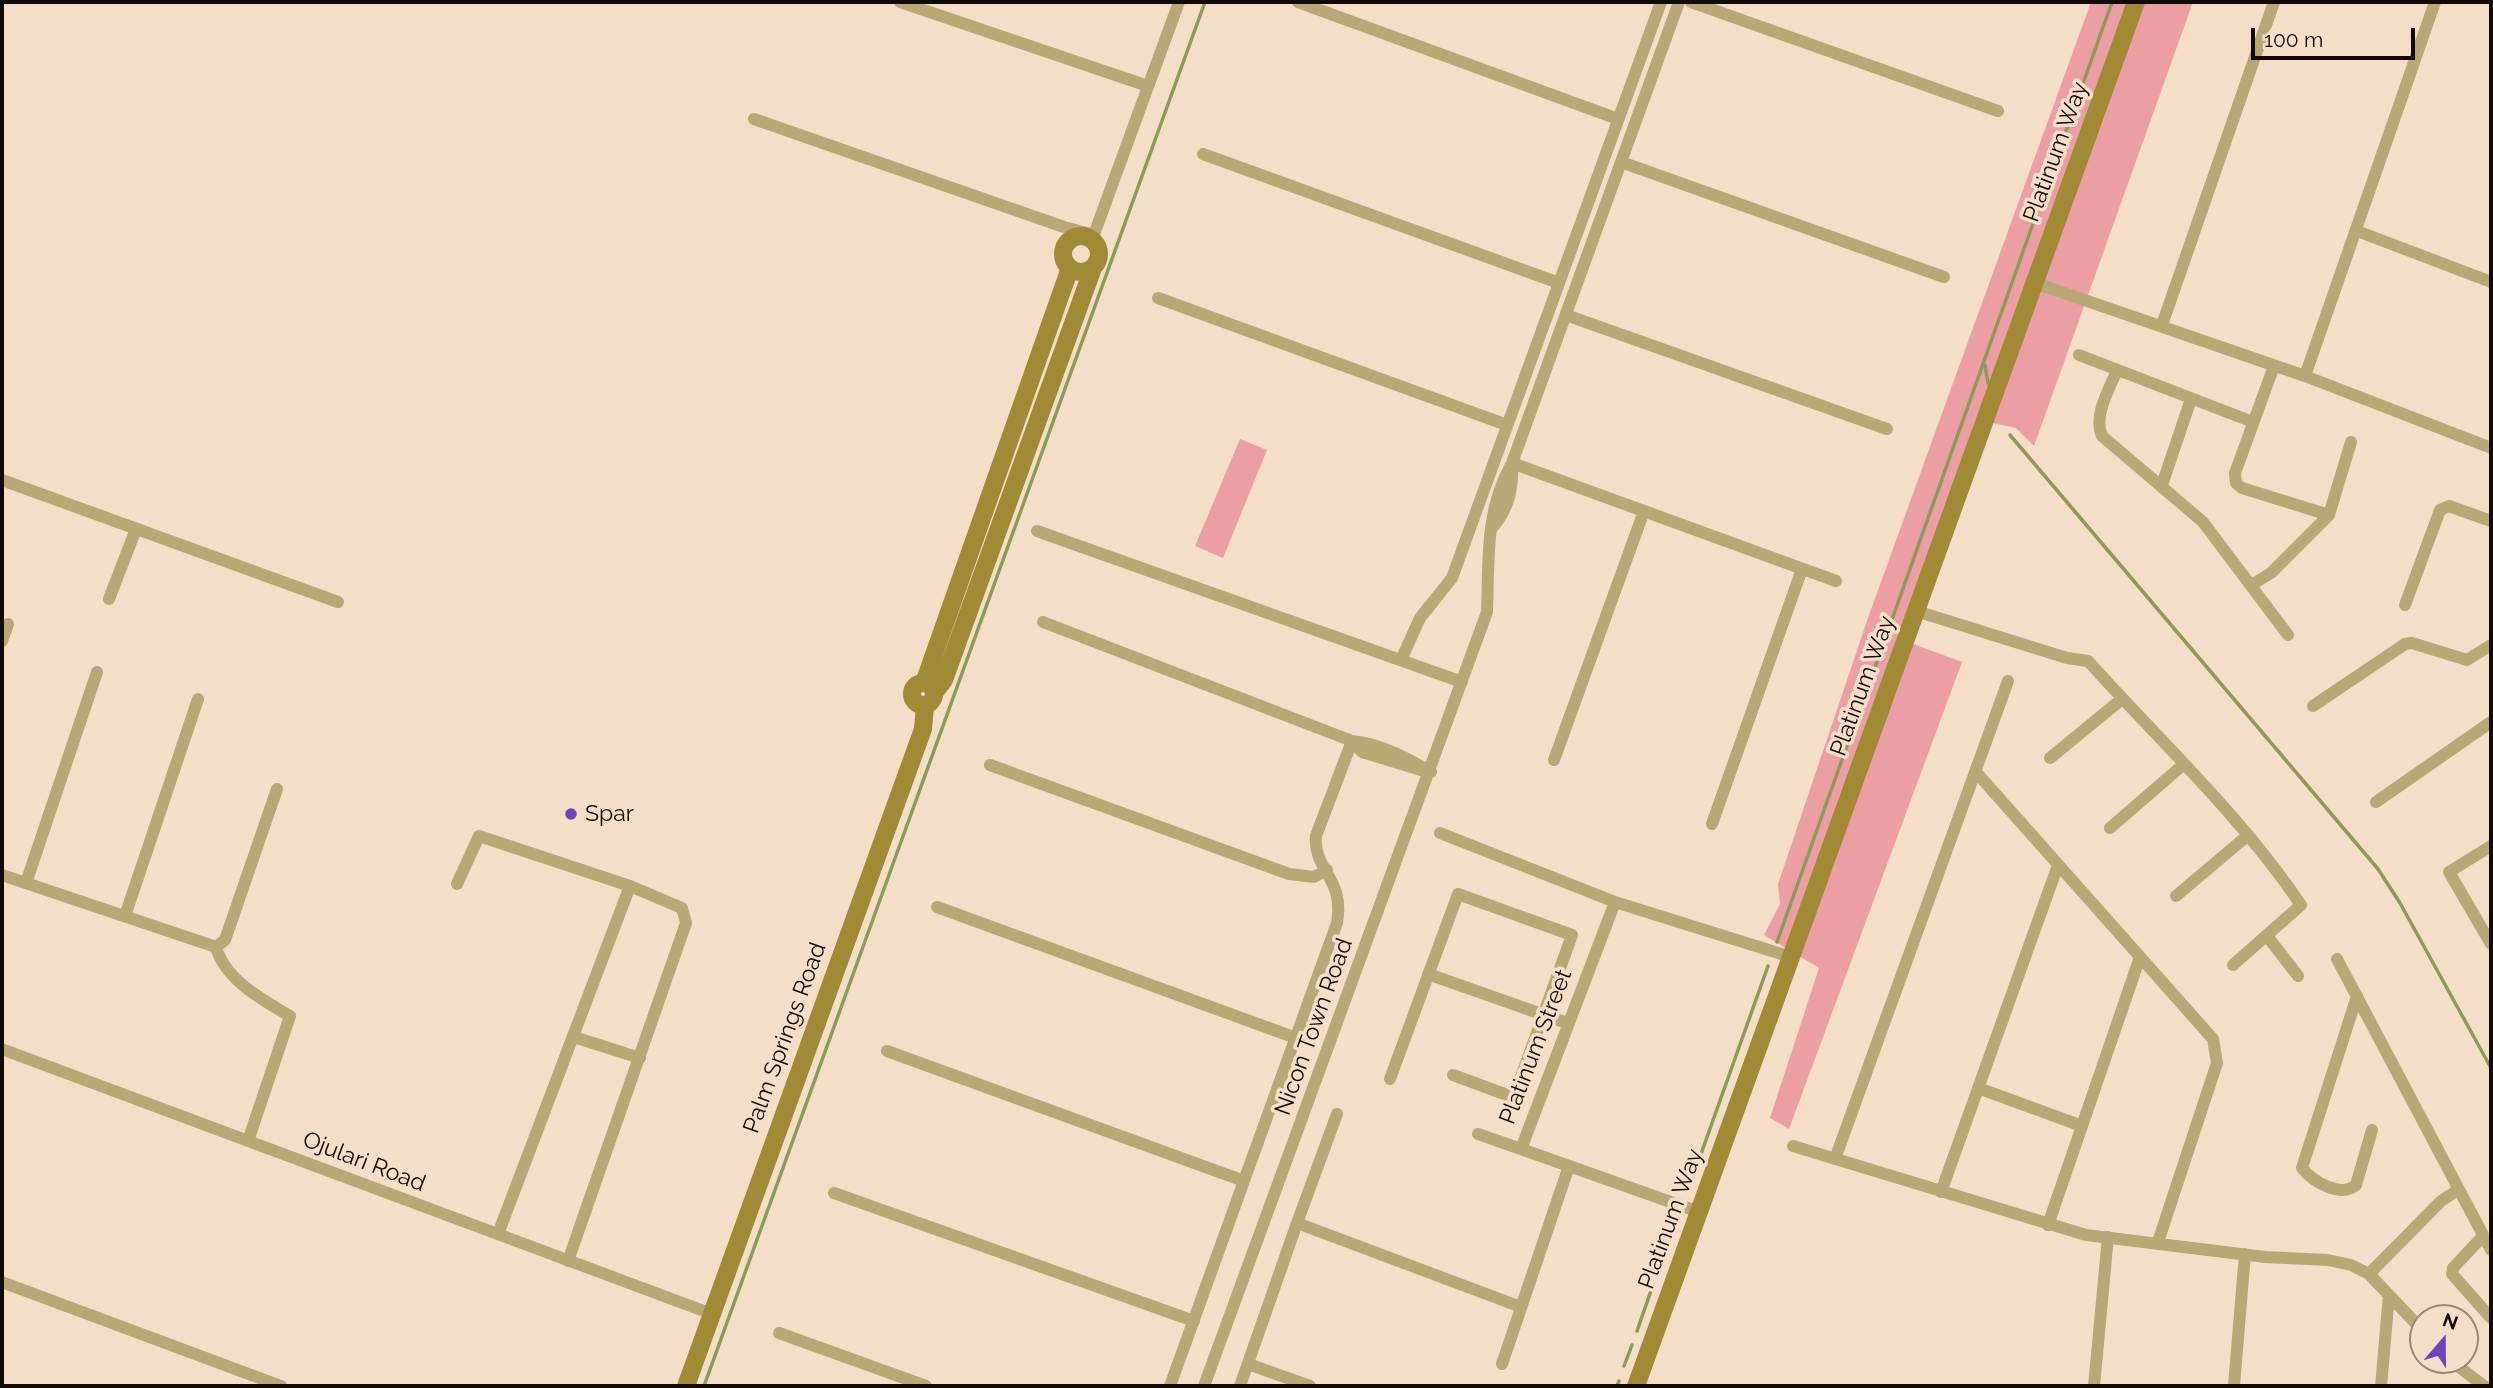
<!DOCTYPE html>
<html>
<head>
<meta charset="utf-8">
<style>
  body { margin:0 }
  #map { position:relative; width:2493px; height:1388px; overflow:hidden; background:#f5dec7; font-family:Raleway,sans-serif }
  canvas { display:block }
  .frame { position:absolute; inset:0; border:4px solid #120a04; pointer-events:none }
  .north { position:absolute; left:2409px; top:1304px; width:70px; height:70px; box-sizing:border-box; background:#f5dec7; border:2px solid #9a8979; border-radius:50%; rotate:20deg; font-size:19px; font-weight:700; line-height:28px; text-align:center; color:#120a04 }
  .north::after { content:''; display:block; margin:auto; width:24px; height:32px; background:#6e43bb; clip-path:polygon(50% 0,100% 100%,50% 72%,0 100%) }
  .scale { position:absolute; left:2251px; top:28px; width:164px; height:32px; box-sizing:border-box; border:4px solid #120a04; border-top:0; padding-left:9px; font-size:21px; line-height:24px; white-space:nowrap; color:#120a04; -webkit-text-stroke:5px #f5dec7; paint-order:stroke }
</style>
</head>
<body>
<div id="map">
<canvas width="2493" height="1388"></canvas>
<div class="frame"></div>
<div class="north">N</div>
<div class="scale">100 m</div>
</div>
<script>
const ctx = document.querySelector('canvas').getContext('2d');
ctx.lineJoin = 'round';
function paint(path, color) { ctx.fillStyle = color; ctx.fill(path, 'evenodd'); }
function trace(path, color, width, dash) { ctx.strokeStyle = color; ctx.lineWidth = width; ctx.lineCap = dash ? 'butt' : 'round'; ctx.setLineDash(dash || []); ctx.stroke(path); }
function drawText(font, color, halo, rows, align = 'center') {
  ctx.font = font + ' Raleway,sans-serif'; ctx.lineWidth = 7; ctx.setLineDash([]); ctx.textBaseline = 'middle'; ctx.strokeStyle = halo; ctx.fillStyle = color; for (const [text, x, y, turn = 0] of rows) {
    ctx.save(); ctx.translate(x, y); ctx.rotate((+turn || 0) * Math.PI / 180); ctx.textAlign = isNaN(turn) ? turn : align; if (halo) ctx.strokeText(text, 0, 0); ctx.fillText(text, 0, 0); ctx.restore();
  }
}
const green = new Path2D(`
  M2091,2H2193L2034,446L2016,428L1978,420L1900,639L1962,662L1789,1129L1770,1118L1819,968L1764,935L1780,904L1778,884L1869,615Z
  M1240,439L1267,450L1223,558L1195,546Z`);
const stream = new Path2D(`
  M1985,365L1988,383
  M2010,435L2378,869L2400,903L2491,1068
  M1777,942L2112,2
  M1691,1182L1768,966
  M1658,1272L1671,1235
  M1637,1331L1653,1285
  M1624,1366L1632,1345
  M704,1386L1205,2
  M1617,1386L1619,1381`);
const street = new Path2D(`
  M900,2L1148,86
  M1298,2L1618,119
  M1691,2L1998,111
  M754,119L1064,227L1094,235
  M1203,154L1559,283
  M1621,162L1944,277
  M2357,231L2491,282
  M1092,240L1179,2
  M2035,283L2305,376L2491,448
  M1158,298L1507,425
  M1566,315L1887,429
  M2162,325L2274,2
  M2079,355L2253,422
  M2274,366L2235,473L2236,483L2242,488L2329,515
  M2117,370C2109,390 2093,416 2102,436L2203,522L2288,635
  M2305,376L2435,2
  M1512,463L1836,581
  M2,480L338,602
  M2162,485L2191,399
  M1493,527C1509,508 1513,488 1512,464
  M1037,531L1462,682
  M2253,584L2271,573L2329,515L2351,442
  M109,599L136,529
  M2405,605L2440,510L2449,506L2491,521
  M1916,611L2067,658L2088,661C2160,741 2241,816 2301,905L2233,965
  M1043,622L1352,741C1381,744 1405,757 1431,772
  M2,641L8,624
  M1401,660L1420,618L1452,578L1661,2
  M2313,706L2405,644L2412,643L2467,660L2491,645
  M1352,741L1362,752L1421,770
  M2050,758L2122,699
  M1554,760L1644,511
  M990,765L1289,874L1314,877L1327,870
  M1976,772L2213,1039L2217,1063L2158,1242
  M2376,802L2491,722
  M1712,824L1802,569
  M2110,828L2184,764
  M1440,833L1615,902L1791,957
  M2491,846L2449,872L2491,944
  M2,875L216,947C225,980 263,1000 290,1016L248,1141
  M26,883L97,672
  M457,884L479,836L630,886L498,1234
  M2176,896L2247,836
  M1615,902L1521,1149L1699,1212
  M937,907L1296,1038
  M125,916L198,699
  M2267,936L2298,976
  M216,947L225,940L277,789
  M2337,959L2491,1250
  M1428,974L1567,1023
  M2357,996L2302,1168C2313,1182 2341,1198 2356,1185L2372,1130
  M574,1037L640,1058
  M2,1049L712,1314
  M887,1051L1244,1181
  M1390,1079L1458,894L1572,935L1516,1091L1510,1096L1453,1075
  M1978,1088L2082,1126
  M1478,1134L1521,1149
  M1793,1146L2086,1235L2265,1257L2328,1260L2351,1265L2369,1274L2423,1331
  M1835,1159L2008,681
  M1941,1192L2058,865
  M834,1193L1194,1321
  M1297,1223L1337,1114
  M2048,1225L2140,957
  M2483,1236L2453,1268L2452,1274L2491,1318
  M568,1261L686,923L682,908L630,886
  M2369,1274L2441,1201L2458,1190
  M2,1282L281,1386
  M779,1333L926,1386
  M2450,1360L2484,1386
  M1248,1364L1310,1386
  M1502,1364L1569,1166
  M1170,1386L1337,923C1345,877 1313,871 1316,836L1352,741
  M1204,1386L1487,612C1489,558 1485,511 1512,463L1679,2
  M1240,1386L1297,1223L1521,1307
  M2094,1386L2108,1237
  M2234,1386L2245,1254
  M2381,1386L2389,1295`);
const secondary = new Path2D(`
  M1063 254a18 18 0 1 1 36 0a18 18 0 1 1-36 0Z
  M912 694a11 11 0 1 1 22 0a11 11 0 1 1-22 0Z
  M924,683L1070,268
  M934,693L944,680L1093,268
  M686,1386L923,729L925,706
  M1636,1386L2136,2`);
const markers = [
  [571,814,7,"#6e43bb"]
];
const streetNames = [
  ["Platinum Way",2056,152,-70],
  ["Platinum Way",1863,686,-70],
  ["Nicon Town Road",1314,1027,-70],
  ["Palm Springs Road",785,1038,-70],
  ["Platinum Street",1536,1047,-69],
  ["Ojulari Road",364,1162,21],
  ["Platinum Way",1671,1219,-70]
];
const poiNames = [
  ["Spar",585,814]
];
paint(green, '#eb9fa5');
trace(stream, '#8b9c56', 3.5);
trace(street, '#b7a875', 12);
trace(secondary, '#a18a36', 18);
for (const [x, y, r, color] of markers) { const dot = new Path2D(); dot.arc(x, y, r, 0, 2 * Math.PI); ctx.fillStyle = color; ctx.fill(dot); trace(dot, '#f5dec7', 2.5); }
drawText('23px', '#120a04', '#f5dec7', streetNames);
drawText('23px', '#120a04', '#f5dec7', poiNames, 'left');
</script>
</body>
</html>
